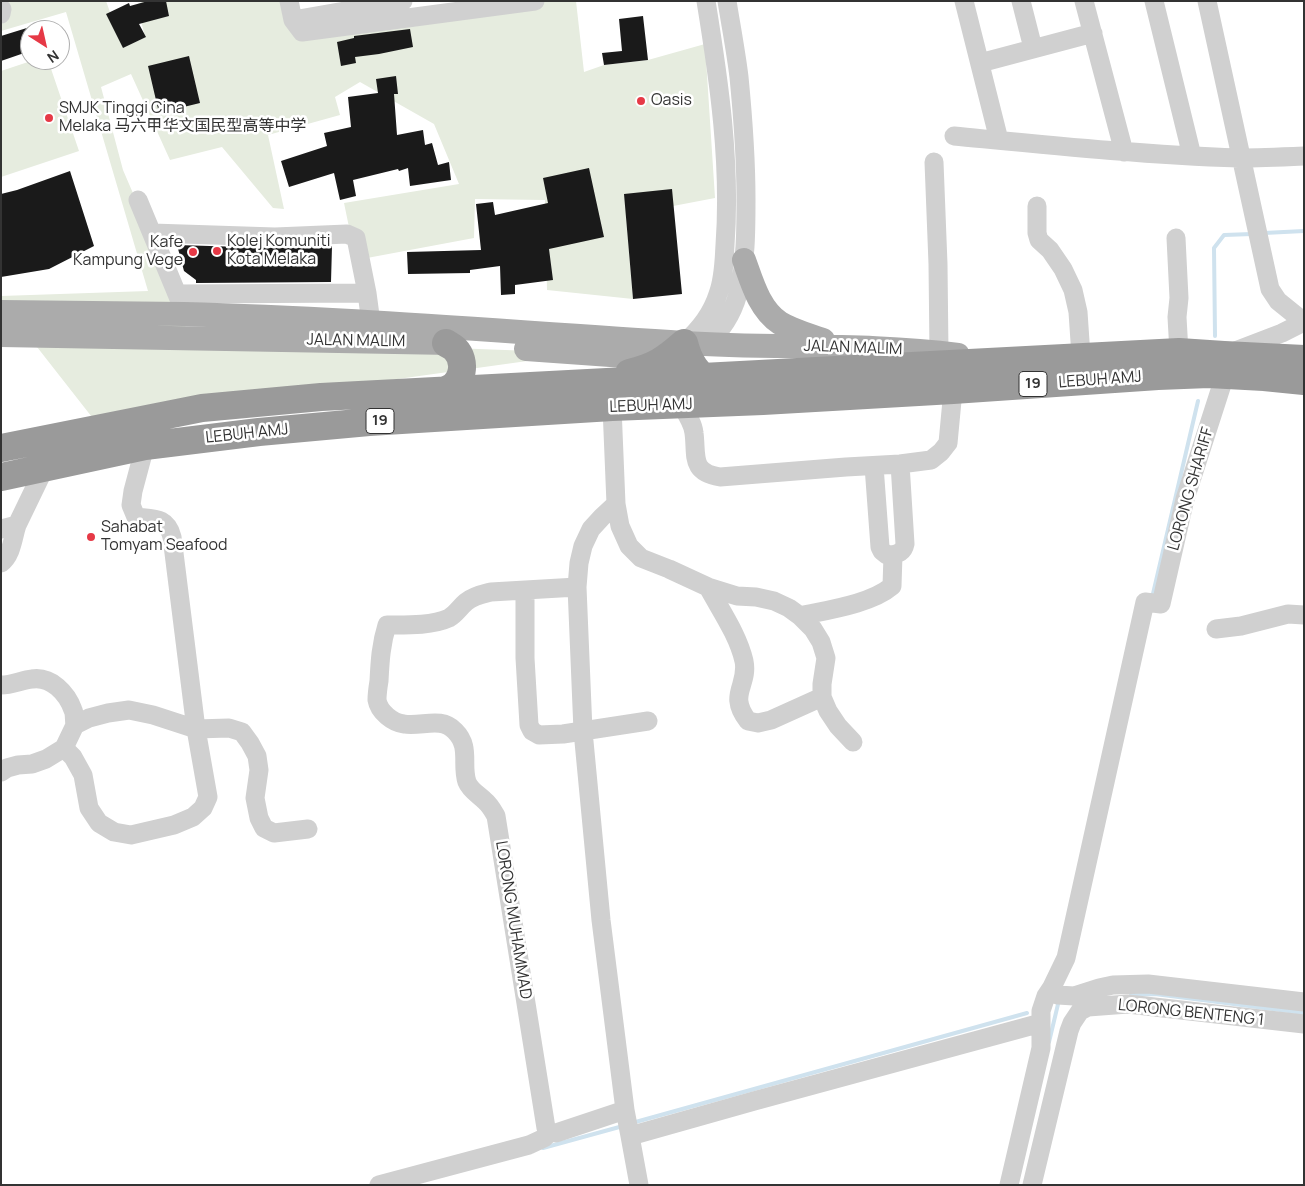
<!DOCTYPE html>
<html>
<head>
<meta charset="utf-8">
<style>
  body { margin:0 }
  #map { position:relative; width:1305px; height:1186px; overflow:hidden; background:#fff; font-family:Manrope,sans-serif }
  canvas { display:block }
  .frame { position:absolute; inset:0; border:2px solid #333; pointer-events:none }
  .north { position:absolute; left:20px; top:20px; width:50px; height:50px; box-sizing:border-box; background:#fff; border:1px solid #adadad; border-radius:50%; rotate:145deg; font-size:14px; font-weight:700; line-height:20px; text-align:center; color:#333 }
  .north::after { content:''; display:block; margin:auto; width:18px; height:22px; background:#e63946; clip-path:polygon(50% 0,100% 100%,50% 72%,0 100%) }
</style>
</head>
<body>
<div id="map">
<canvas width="1305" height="1186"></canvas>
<div class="frame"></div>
<div class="north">N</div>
</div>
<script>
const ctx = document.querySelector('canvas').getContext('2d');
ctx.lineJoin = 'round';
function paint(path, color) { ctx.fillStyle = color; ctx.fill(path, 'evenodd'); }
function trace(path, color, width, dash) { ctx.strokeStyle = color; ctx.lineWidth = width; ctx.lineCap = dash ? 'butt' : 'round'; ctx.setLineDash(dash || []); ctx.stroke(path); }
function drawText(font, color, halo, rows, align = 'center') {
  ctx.font = font + ' Manrope,"Noto Sans SC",sans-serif'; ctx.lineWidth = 5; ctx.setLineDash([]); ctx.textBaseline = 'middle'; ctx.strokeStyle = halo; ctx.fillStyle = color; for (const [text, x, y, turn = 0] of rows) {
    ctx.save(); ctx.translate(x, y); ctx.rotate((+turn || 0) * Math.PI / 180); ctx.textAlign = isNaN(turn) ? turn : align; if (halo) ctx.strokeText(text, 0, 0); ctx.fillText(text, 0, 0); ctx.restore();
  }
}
const green = new Path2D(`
  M1,1H106L123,48L145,37L137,4L145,1H289L302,32L473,1H576L584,72L604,65L648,60L705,44L715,198L626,215L633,299L547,290L545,200L475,199L474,238L367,258L355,256L344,203L459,184L434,124L360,82L335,97L340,115L268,135L284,209L273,208L222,147L170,160L131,74L101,87L123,170L185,314L186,338L585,353L95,421L1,301V296L148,291L66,12L1,31Z
  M34,60H48L79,151L1,177V71Z`);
const stream = new Path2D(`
  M1264,233L1304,231
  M1215,336L1214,248L1224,235L1252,234
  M1152,598L1198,401
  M1131,995L1155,994L1304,1013
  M1049,1042L1059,1000
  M632,1123L1027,1013
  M543,1148L623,1126`);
const building = new Path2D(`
  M148,1H166L169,16L139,24L146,37L123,48L106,14L129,3L130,6Z
  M643,16L648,60L604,65L602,53L622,51L619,19Z
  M30,27V51L1,61V36Z
  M410,29L413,47L379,54L355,57L356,63L341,66L337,42L354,38V36Z
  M189,56L200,103L159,113L148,66Z
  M396,76L398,94H394L397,135L423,130L425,145L432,143L438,165L449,162L451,180L410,186L408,168L399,171L398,169L353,180L356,196L340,200L334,173L289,187L281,161L327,146L324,133L351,127L348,97L378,93L376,79Z
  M589,168L604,237L549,249L553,280L515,285V294L501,295L500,266L470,270V273L408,274L407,252L481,250L476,204L493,202L495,215L548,203L543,178Z
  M70,171L94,246L49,269L1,277V194L17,190Z
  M672,189L682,294L633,299L624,194Z
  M177,245L275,248L332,246L331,282L196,283V280L184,271Z`);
const minor = new Path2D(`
  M289,1L293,20L302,32L535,1
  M964,1L999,140
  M1021,1L1033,48
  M1084,1L1124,152
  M1154,1L1192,156
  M1207,1L1270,289L1278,301L1304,322
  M1,14L2,9
  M293,20L403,1
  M980,63L1093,33
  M954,136C1048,145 1144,155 1239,158C1260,158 1282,157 1304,156
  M934,162L938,264L939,352
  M138,200L182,306
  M1037,206V233L1039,240L1050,250L1063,269L1073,290L1078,312L1081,356
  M152,233L275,237L347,234L356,238L367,293L371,323
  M1176,238L1179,298L1177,317L1179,352
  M177,294L367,293
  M684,343C699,330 712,313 718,294C724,278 724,261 725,245C731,163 719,81 706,1
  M706,344C722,331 732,315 738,294C746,263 746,230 746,199C746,158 743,118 739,77C736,52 731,26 727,1
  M1235,351L1282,333L1304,322
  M1225,375L1185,499L1161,604L1145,602L1066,958L1052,987L1058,995L1074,996L1099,988L1113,985L1148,984L1304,1002
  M681,405C686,413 693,423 694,433C697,456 690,472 720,477L846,467L900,464L931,460L941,452L948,443L953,390
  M612,407L616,504L620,526L629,546L641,558L669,569L708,587L737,596L756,597L774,601L789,608L800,616L813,629L821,642L826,658L822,684V697L828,711L838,726L853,742
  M874,466L880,547L882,551L887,555C895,555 903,554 905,544L900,464
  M616,504L602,517L591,529L583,546L579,563L577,587L583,731L601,920L625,1110L630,1136
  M1,529L17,525L45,467
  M1,563C12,555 13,537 17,525
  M577,587L491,592C483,594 473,596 466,602C460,607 456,614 449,618C432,626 405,625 387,625C381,644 380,661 379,681C378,687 377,695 377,700C379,712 393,723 404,724C422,727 441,716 455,731C471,747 461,764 467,782C470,790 479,795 485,801C490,805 493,811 496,816L546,1128L550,1132L556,1133L625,1110
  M708,587C721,611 738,635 744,661C749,686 727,694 748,721L758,723L771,720L822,697
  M525,591V658L529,725L532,731L539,735L563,734L648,721
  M800,616C827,610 871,604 892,586L893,555
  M1216,629L1241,626L1288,614L1304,615
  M1,685C12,685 22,680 32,679C51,676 67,693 73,710C75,714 74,720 75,725
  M64,748L73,757L83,775L89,808L99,823L114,832L131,835L174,825L193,817L203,808L208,797L196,729L172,537C167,517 154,519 136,517L131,505L133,491L145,446
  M1,772L7,768L18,765L32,764L46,759L64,748L75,725L89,718L108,713L129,710L153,715L196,729L229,728L242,732L250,743L257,756L259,770L255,798L259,818L264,828L274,833L308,829
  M379,1185L529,1145L544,1138L550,1132
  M639,1185L630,1136L754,1101L1041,1023
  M1009,1185L1041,1048V1011L1046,996L1052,987
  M1032,1185L1069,1031L1072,1023L1080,1011L1088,1007L1128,1004L1304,1024`);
const major = new Path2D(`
  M744,260C752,282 759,309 780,323C793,331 809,335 823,340
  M1,312C62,313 123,313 184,314C351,318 517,333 684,343C775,349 867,343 958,355
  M1,335L451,343
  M526,349L667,359`);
const highway = new Path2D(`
  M629,373C654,367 665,360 684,343C689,363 697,374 714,385
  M436,392C440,391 445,391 448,389C463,383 467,361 455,349C453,347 449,345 446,343
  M1,448L202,408L321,397L1179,352L1224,355L1304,359
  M1,477L145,446L259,432L369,422L612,407L763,401L953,390L1158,376L1209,374L1264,377L1304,381`);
const markers = [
  [641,101,5,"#e63946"],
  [49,118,5,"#e63946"],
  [217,251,5,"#e63946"],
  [193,252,5,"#e63946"],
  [91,537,5,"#e63946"]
];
const shields = [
  [1033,384,28],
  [380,421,28]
];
const shieldNames = [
  ["19",1033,384],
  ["19",380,421]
];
const poiNames = [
  ["Oasis",651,101],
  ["SMJK Tinggi Cina",59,109],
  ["Melaka 马六甲华文国民型高等中学",59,127],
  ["Kolej Komuniti",227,242],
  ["Kota Melaka",227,260],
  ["Kafe",183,243,"right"],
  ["Kampung Vege",183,261,"right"],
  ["Sahabat",101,528],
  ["Tomyam Seafood",101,546]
];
const streetNames = [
  ["JALAN MALIM",356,341,1],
  ["JALAN MALIM",853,348,2],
  ["LEBUH AMJ",1100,380,-4],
  ["LEBUH AMJ",651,406,-2],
  ["LEBUH AMJ",247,434,-6],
  ["LORONG SHARIFF",1191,489,-74],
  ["LORONG MUHAMMAD",513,920,81],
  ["LORONG BENTENG 1",1191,1013,6]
];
paint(green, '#e6ecdf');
trace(stream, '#cfe2ee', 4);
paint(building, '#1a1a1a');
trace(minor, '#d0d0d0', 19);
trace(major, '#ababab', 24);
trace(highway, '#9a9a9a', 28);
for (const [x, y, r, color] of markers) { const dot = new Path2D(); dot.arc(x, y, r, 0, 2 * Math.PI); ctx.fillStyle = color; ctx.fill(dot); trace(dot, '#fff', 2); }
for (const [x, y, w] of shields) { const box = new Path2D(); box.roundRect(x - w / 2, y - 12.5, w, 25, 4); ctx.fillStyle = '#fff'; ctx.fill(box); trace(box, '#333', 1); }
drawText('bold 15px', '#333', null, shieldNames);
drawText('16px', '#333', '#fff', poiNames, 'left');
drawText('16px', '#333', '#fff', streetNames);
</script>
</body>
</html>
